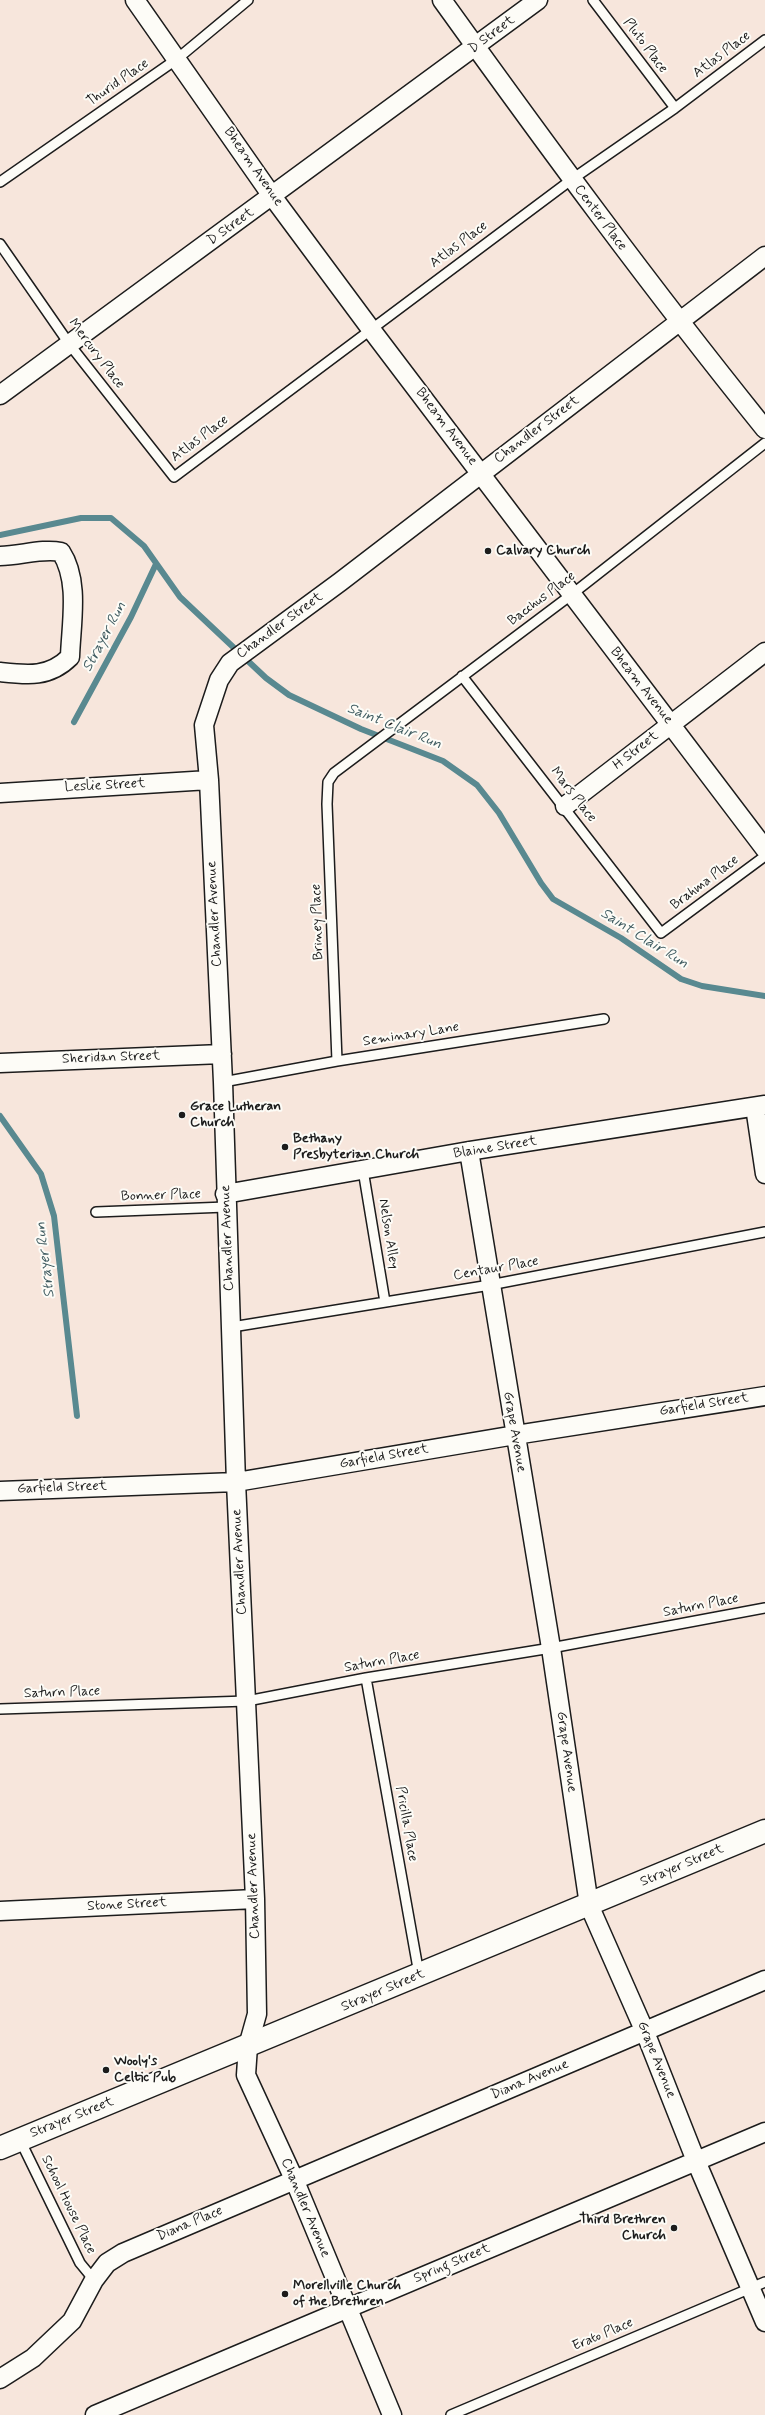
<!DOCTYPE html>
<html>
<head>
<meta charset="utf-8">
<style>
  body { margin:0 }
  canvas { display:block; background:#f7e6dc }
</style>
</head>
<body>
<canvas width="765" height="2415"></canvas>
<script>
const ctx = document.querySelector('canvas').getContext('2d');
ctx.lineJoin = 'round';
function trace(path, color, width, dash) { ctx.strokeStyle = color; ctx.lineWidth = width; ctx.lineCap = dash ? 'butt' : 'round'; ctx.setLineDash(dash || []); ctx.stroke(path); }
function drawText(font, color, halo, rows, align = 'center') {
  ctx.font = font + ' Mynerve,sans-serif'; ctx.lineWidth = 4; ctx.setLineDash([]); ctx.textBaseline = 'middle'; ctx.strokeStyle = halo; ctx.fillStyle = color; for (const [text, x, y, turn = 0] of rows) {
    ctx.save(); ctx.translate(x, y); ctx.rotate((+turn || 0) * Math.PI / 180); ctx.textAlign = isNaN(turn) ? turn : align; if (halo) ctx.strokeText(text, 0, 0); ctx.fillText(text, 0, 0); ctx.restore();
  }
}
const stream = new Path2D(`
  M0,535L81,518H111L144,546L180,597L266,678L289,695L361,729L443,761L477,785L499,813L541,883L553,899L621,938L681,979L702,986L765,996
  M74,722L131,617L156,564
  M0,1116L41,1174L54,1216L77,1416`);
const service = new Path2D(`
  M593,0L675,108
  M0,182L177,59L248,0
  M0,244L70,345L174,477L571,180L675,108L765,40
  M462,676L661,933L765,856
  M337,1061L327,804L328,782L334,773L571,595L765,443
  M223,1082L337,1061L604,1019
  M363,1170L385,1302
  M96,1212L226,1207
  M232,1327L490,1285L765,1232
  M366,1678L419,1974
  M0,1709L247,1701L366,1678L551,1648L765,1608
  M20,2140L80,2263L94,2280
  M451,2415L765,2282`);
const minor = new Path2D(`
  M135,0L272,196L370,328L765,849
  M442,0C547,146 652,289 765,429
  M0,395L538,0
  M0,556C20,556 42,548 61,552C80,581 71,624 70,657C49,678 27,675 0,672
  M0,793L209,780
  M565,806L765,652
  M0,1063L222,1054
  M755,1107L765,1174
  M469,1151L551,1648L589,1905L645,2032L696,2161L765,2322
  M225,1194L469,1151L765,1105
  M0,1491L236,1482L515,1435L765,1396
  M0,1911L255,1899
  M0,2379L33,2358L72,2321L94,2280L107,2263L123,2253L765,1980
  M95,2415L765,2132
  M392,2415L294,2179L246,2075L248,2046L257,2014L255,1899L236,1482L223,1082L209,780L204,725L219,680L230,663L340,582L765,256`);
const trunk = new Path2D(`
  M0,2148L765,1831`);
const markers = [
  [488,551,4,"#1c1c1c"],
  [182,1115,4,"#1c1c1c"],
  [285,1147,4,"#1c1c1c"],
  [106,2070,4,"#1c1c1c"],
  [674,2228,4,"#1c1c1c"],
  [285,2294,4,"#1c1c1c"]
];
const streetNames = [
  ["D Street",492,35,-37],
  ["Pluto Place",645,46,53],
  ["Atlas Place",722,55,-37],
  ["Thurid Place",118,83,-35],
  ["Bheam Avenue",253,167,55],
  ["Center Place",600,218,53],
  ["D Street",231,227,-36],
  ["Atlas Place",459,245,-37],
  ["Mercury Place",96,354,53],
  ["Bheam Avenue",446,427,53],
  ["Chandler Street",537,430,-37],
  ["Atlas Place",200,439,-37],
  ["Bacchus Place",542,599,-37],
  ["Chandler Street",280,626,-36],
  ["Bheam Avenue",641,686,52],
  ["H Street",636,751,-38],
  ["Leslie Street",105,786,-3],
  ["Mars Place",573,795,52],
  ["Brahma Place",705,883,-37],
  ["Chandler Avenue",215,914,-93],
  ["Briney Place",318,922,-92],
  ["Seminary Lane",411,1035,-9],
  ["Sheridan Street",111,1058,-2],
  ["Blaine Street",495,1148,-9],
  ["Bonner Place",161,1196,-2],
  ["Nelson Alley",388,1234,81],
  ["Chandler Avenue",228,1238,-92],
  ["Centaur Place",496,1269,-10],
  ["Garfield Street",704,1405,-9],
  ["Grape Avenue",514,1432,80],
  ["Garfield Street",384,1457,-10],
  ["Garfield Street",62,1488,-2],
  ["Chandler Avenue",240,1562,-93],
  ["Saturn Place",701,1606,-11],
  ["Saturn Place",382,1662,-10],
  ["Saturn Place",62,1693,-2],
  ["Grape Avenue",566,1752,82],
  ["Pricilla Place",406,1824,80],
  ["Strayer Street",682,1866,-23],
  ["Chandler Avenue",254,1886,-92],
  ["Stone Street",127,1905,-3],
  ["Strayer Street",383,1991,-23],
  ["Grape Avenue",656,2060,68],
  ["Diana Avenue",530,2080,-23],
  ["Strayer Street",72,2118,-22],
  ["School House Place",68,2205,64],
  ["Chandler Avenue",305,2208,67],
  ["Diana Place",190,2224,-23],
  ["Spring Street",452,2264,-23],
  ["Erato Place",603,2335,-23]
];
const poiNames = [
  ["Calvary Church",496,551],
  ["Grace Lutheran",190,1107],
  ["Church",190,1123],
  ["Bethany",293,1139],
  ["Presbyterian Church",293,1155],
  ["Wooly's",114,2062],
  ["Celtic Pub",114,2078],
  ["Third Brethren",666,2220,"right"],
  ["Church",666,2236,"right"],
  ["Morellville Church",293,2286],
  ["of the Brethren",293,2302]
];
const waterNames = [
  ["Strayer Run",105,637,-62],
  ["Saint Clair Run",394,727,22],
  ["Saint Clair Run",644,939,32],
  ["Strayer Run",46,1260,-97]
];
trace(stream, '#598990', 6);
trace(service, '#1c1c1c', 12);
trace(minor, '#1c1c1c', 21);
trace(trunk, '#1c1c1c', 25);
trace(service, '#fdfcf7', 9);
trace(minor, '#fdfcf7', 18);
trace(trunk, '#fdfcf7', 22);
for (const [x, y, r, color] of markers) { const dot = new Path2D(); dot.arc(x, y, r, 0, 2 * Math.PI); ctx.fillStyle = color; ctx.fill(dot); trace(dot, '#fdfcf7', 1.5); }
drawText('14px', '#1c1c1c', '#fdfcf7', streetNames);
drawText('bold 14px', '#1c1c1c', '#fdfcf7', poiNames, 'left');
drawText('italic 15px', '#3f5b60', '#fdfcf7', waterNames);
</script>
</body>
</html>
